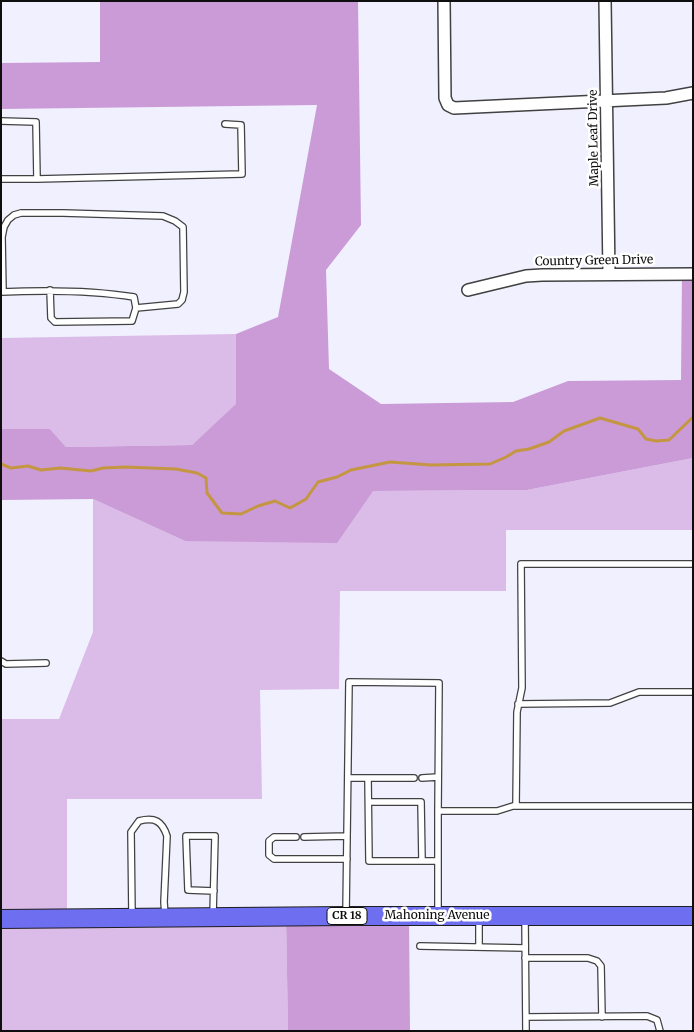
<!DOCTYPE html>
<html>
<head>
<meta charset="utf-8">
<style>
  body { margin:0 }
  #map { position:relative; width:694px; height:1032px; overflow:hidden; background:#f0f0fe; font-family:Merriweather,serif }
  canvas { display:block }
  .frame { position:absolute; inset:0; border:2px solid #0e0e0e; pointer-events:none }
</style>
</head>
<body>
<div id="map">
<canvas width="694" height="1032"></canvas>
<div class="frame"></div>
</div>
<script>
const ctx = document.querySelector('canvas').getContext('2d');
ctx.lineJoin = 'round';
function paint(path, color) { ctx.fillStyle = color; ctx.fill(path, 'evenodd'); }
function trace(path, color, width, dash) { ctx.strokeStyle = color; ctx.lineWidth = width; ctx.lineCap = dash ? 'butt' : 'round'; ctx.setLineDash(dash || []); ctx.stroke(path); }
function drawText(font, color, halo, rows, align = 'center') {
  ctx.font = font + ' Merriweather,serif'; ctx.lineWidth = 5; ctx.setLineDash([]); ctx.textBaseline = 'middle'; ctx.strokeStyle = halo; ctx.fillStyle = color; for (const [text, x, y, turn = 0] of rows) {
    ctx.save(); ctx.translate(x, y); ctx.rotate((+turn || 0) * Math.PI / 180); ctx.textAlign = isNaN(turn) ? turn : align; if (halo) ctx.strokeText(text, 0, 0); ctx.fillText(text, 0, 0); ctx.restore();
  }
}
const green = new Path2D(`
  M236,334L237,404L192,445L66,447L50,429H1V338Z
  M693,458V530H506V591H340L339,689L260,690L262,799H67V918L286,916L288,1031H1V719H59L93,632V499L185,541L372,491L527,490Z`);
const forest = new Path2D(`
  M100,1H358L361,225L326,270L329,369L381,404L513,402L568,381L681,380L682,274H693V458L527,490L373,491L337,543L185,541L93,499L1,500V429H50L66,447L192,445L236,404V334L278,317L317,105L1,109V63L100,62Z
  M286,916H409L410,1031H288Z`);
const stream = new Path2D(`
  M1,464L11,468L28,466L41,470L60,468L91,471L103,468L125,467L176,469L197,473L206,478L207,493L222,513L241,514L258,506L275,501L290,508L306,499L318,482L337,477L351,470L390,462L431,465L490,464L506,457L516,451L529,449L549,442L564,431L600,418L638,429L646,439L656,441L669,440L693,417`);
const lane = new Path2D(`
  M1,121L36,122L37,179H1
  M37,179L242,174L241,125L225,124
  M50,290L51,318L55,322L132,321L136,308
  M1,292C46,290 90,290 134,297L136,308L178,304L182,300L184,292L183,227L175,221L163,216L63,213H21L14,215L8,220L4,227L2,237L3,292
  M1,661L6,664L46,663
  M518,704L610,703L639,692H693
  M348,778H414
  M368,778L369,861H438
  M422,778L438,777
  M369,802H421L422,861
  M516,806L517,712L522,688L521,564H693
  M296,837H274L269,841V855L274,859H347
  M304,837L347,836
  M346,914L349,682L439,683L438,811
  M438,914V811H497L513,806H693
  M132,915L131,832L139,821C155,817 162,821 167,836L164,902L165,915
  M213,915L215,836H186L188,890L214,891
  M479,919V947
  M525,919L526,1031
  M420,946L525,948
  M525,958H588L597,961L601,966L602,1017
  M526,1017L647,1016L657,1020L660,1031`);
const street = new Path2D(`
  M444,1L445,98L448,105L454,108L666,98L693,93
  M605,1L609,274
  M468,290L526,276L542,275L693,274`);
const primary = new Path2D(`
  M1,919L346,916H693`);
const shields = [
  [347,916,40]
];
const shieldNames = [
  ["CR 18",347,916]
];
const streetNames = [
  ["Maple Leaf Drive",594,138,-91],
  ["Country Green Drive",594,261,-1],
  ["Mahoning Avenue",437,916]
];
paint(green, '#dbbbe7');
paint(forest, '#ca9bd6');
trace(stream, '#c59642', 3);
trace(lane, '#414141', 8);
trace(street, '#414141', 14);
trace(primary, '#1f1f1f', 20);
trace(lane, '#fff', 5.5);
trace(street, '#fff', 11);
trace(primary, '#6d6ef0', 18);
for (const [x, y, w] of shields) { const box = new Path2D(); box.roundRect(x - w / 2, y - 8.5, w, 17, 4); ctx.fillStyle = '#fff'; ctx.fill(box); trace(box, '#0e0e0e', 1); }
drawText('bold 11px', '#0e0e0e', null, shieldNames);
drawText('12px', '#0e0e0e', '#fff', streetNames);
</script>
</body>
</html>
